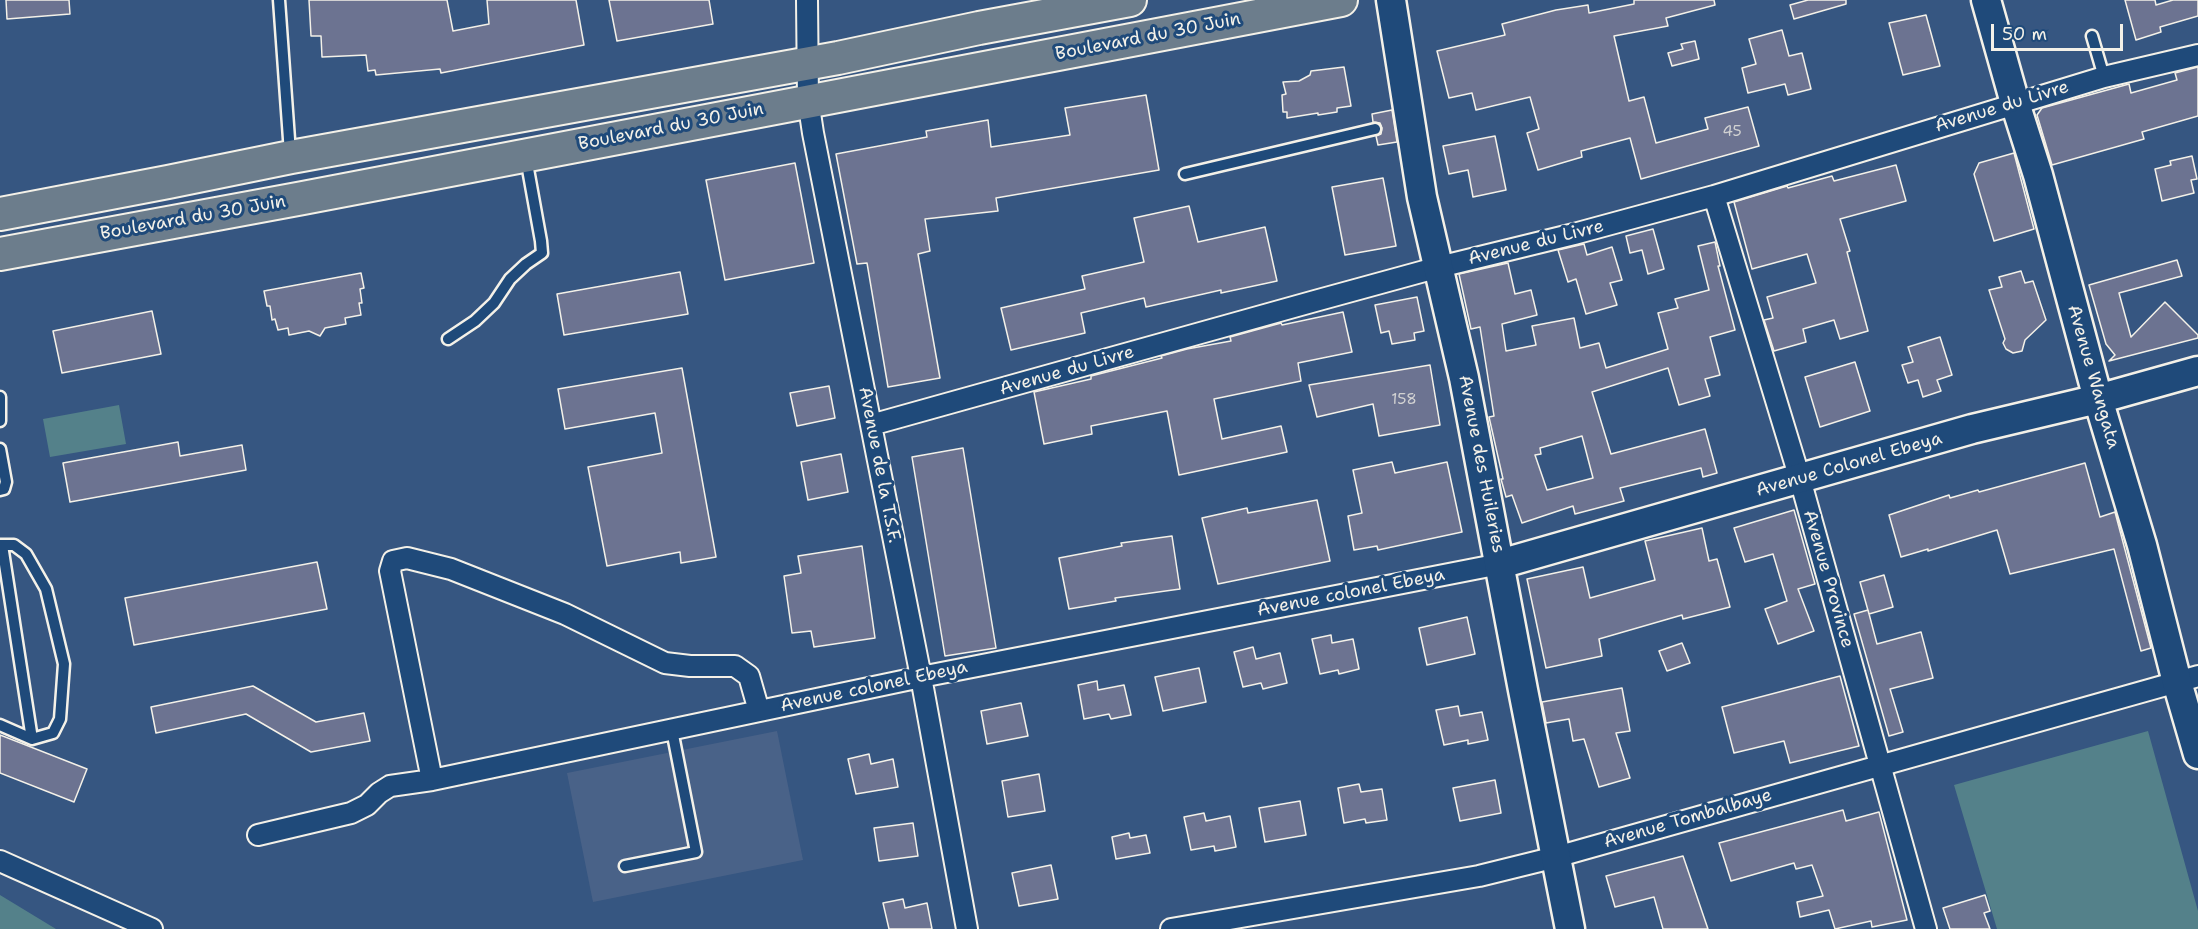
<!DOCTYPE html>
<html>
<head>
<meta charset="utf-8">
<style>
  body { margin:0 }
  #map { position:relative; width:2198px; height:929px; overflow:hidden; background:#365681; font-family:"Shantell Sans",sans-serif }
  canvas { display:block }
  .scale { position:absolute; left:1991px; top:24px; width:132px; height:27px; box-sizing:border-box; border:3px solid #f4f1e8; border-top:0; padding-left:8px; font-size:18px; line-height:21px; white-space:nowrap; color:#f4f1e8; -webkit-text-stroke:4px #1f4a7a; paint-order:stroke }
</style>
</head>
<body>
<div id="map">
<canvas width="2198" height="929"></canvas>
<div class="scale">50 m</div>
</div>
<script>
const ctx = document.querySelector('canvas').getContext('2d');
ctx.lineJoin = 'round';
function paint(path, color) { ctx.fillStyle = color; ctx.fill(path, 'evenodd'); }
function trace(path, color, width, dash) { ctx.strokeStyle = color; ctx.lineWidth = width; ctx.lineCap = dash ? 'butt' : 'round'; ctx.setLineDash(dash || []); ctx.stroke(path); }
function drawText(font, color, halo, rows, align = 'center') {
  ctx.font = font + ' "Shantell Sans",sans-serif'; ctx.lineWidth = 6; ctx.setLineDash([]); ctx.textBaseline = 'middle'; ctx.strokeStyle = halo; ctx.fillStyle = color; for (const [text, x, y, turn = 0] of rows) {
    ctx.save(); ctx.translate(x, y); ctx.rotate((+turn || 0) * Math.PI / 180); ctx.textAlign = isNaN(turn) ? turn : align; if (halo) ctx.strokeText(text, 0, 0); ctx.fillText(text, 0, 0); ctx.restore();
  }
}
const built = new Path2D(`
  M777,731L803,860L593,902L567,773Z`);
const green = new Path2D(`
  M119,405L126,444L50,457L43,419Z
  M2148,731L2198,911V929H1997L1954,785Z
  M0,895L56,929H0Z`);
const building = new Path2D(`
  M6,0H69L70,14L7,19Z
  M309,0H447L453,31L489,24L487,0H576L584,45L441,73L440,69L376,75L375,70L368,71L366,55L322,57L321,36H311Z
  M609,0H709L713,24L617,41Z
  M1634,0H1714L1715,5L1666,18L1668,26L1614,36L1629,101L1644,97L1656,143L1708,129L1705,118L1748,107L1759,146L1641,179L1630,138L1581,151L1582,157L1538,170L1527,133L1539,129L1530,97L1476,110L1472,93L1449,98L1437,51L1505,35L1502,24L1556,10L1588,5L1589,13L1634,4Z
  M1808,0H1846V4L1794,19L1790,5Z
  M2125,0H2155L2156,5L2173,0H2198V16L2160,27L2161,32L2136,40Z
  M1926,15L1940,66L1903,75L1889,23Z
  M1782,30L1789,56L1802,53L1811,89L1788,95L1785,84L1748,93L1742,68L1756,64L1749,39Z
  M1695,41L1699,59L1672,66L1668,53L1683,49L1681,44Z
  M1344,67L1351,106L1337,108V112L1318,115V113L1287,118V112H1283L1282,95L1286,94L1283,82L1299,81L1310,75L1311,71Z
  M2198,67V116L2142,132L2144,139L2052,165L2037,115L2042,108L2129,84L2131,93L2177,80L2175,73Z
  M1146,95L1159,170L996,198L998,211L925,219L930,251L918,254L940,378L888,387L867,263L857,264L836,154L927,137L926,131L988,120L991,147L1070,135L1065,108Z
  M1392,110L1397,142L1378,145L1376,136L1381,134L1382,128L1380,123L1373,122L1372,114Z
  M1495,136L1506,190L1473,197L1468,170L1449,174L1443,146Z
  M2014,153L2034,229L1994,241L1974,174L1979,163Z
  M2192,156L2197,179L2191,180L2194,193L2162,201L2155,169L2171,165L2170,161Z
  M795,163L814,263L725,280L706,180Z
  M1896,165L1906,201L1840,219L1850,251L1847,252L1868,331L1840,339L1834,320L1803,329L1806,342L1774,351L1764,320L1773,318L1767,297L1816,283L1807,254L1752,269L1734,202L1787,186L1788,188L1832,176L1834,181Z
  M1383,178L1396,246L1345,255L1332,187Z
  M1189,206L1198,242L1265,227L1277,281L1221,293V290L1146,307L1144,298L1081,313L1085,333L1011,350L1001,308L1085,289L1082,276L1144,262L1134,218Z
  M1653,229L1664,269L1648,274L1642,250L1630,253L1626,236Z
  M1715,242L1720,266H1718L1735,330L1710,337L1720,375L1705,379L1710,396L1679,405L1668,368L1592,392L1611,454L1705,429L1717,473L1703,477L1701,468L1620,488L1624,501L1575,514L1573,506L1522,523L1512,495L1506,497L1501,479H1503L1489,417L1494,416L1480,327L1471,329L1459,274L1508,263L1515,294L1531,290L1537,315L1502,324L1506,351L1536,345L1532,326L1574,318L1580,348L1599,343L1606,368L1668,349L1658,313L1678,308L1675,299L1709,290L1698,246ZM1582,436L1593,478L1547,490L1535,455L1541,454L1540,448Z
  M1584,244L1587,255L1612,247L1622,280L1610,283L1617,305L1586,314L1576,279L1568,282L1558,250Z
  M2177,260L2182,276L2119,293L2131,337L2165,302L2198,335V338L2109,361L2115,355L2106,344L2089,285Z
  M2021,271L2025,283L2033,281L2046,320L2025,340L2022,351L2013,353L2006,349L2003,343L2005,339L1989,290L2002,287L1999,277Z
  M680,272L688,314L564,335L557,294Z
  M361,273L364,288L360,289L362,303H359L361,315L345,318L346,324L325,328L320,336L309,331L289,335L288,328L278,330L275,319L272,320L270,306H267L264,291Z
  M1417,297L1424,331L1414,333L1415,340L1392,344L1389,331L1381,333L1375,305Z
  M152,311L161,354L62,373L53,331Z
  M1343,312L1352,352L1298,363L1301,381L1214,399L1222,439L1281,426L1287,452L1179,475L1167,411L1091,426L1092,434L1044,444L1034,392L1091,379V376L1162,358L1161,356L1187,349L1231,341L1230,337L1281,323L1282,325Z
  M1940,337L1952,375L1937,380L1941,391L1923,397L1918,380L1908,383L1902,365L1913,362L1908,347Z
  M1855,362L1870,411L1820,427L1805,377Z
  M1430,365L1440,425L1379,436L1373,404L1317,417L1309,385Z
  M682,368L716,557L681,563L680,552L607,566L588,467L662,453L655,413L565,429L558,389Z
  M829,386L835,418L797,426L790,393Z
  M178,442L180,456L242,445L246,470L70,502L63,463Z
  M963,448L996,648L945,656L912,457Z
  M841,454L848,492L808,500L801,462Z
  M1392,462L1395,473L1447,462L1462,532L1378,550L1377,546L1354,550L1348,516L1362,513L1353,470Z
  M2085,463L2100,517L2115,512L2151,648L2141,651L2114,549L2010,574L1997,530L1928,551V549L1901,557L1889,515L1949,495L1950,498L1978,490L1979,492Z
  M1317,500L1330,561L1218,584L1202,518L1247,508L1248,513Z
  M1794,510L1815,584L1798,589L1814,631L1778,644L1765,609L1787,601L1773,554L1745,562L1734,528Z
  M1702,528L1709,561L1717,559L1730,607L1683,619L1682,615L1599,639L1602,656L1546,668L1527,579L1583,567L1590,598L1655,580L1645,541Z
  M1172,536L1180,589L1115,598L1116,601L1069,609L1059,558L1122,546L1121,543Z
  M862,546L875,638L814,647L811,631L792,633L784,576L801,573L798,556Z
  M317,562L327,609L134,645L125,598Z
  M1884,575L1893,607L1869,614L1860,582Z
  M1868,610L1877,644L1921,632L1933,678L1890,689L1903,732L1889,736L1854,614Z
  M1467,617L1475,654L1427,665L1419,628Z
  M1331,635L1332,643L1353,639L1359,669L1339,674L1338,670L1320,674L1312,639Z
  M1682,643L1690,663L1667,671L1659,651Z
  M1253,647L1256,659L1280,653L1287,683L1263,689L1261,683L1243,687L1234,652Z
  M1199,668L1206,702L1163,711L1155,677Z
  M1840,676L1859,746L1790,763L1784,741L1734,753L1722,707Z
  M1097,681L1098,690L1124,685L1131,715L1111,719L1109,714L1084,719L1078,685Z
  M253,686L316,722L364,713L370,741L311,752L246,714L156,733L151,707Z
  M1622,688L1630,731L1616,733L1630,778L1599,787L1584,739L1573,741L1569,719L1546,723L1542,702Z
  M1021,703L1028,736L987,744L981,711Z
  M1458,706L1460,716L1482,712L1488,740L1468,744V740L1444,745L1436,710Z
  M0,735L87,769L74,802L0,773Z
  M869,754L871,764L893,759L898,787L856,794L848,759Z
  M1039,774L1045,811L1008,817L1002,781Z
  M1495,780L1501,813L1460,821L1453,788Z
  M1359,784L1361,792L1382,789L1387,820L1366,823L1365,819L1344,823L1338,788Z
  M1300,801L1306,835L1265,842L1259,808Z
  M1843,810L1846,821L1879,812L1907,920L1872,927L1871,921L1835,929L1829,910L1800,917L1797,902L1823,896L1812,865L1796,869L1794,863L1731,881L1719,843Z
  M1204,813L1206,821L1230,816L1236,847L1215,851L1214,846L1191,850L1184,817Z
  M913,823L918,856L879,861L874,828Z
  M1129,833L1130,838L1146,835L1150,853L1116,859L1112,837Z
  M1683,856L1708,929H1663L1654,897L1615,907L1606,876Z
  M1051,865L1058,899L1019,906L1012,873Z
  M1985,895L1990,911L1984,913L1990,929H1950L1943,908Z
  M903,899L905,908L927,903L932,929H889L883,903Z`);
const lane = new Path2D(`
  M279,0L290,153
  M2092,36L2104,77
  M1185,174L1375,129
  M448,339L475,321L494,303L510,279L526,264L542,253L541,241L526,158
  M0,397V421
  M0,449L6,482L4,489L0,490
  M0,545H14L26,554L46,589L64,664L60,719L53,733L32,739L0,725
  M2,545L32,739
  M625,866L696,852L672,730`);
const street = new Path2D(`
  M807,0L808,100L813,133L921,677L967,929
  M1714,196L1800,479L1926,929
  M871,425L1315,301L1439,267L1574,234L1714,196L2104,77L2198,55
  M432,780L390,571L393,561L407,558L451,569L565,614L665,663L690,666H735L749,676L759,711
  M258,835L351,813L367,805L379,793L390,786L432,780L921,677L1500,564
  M0,861L152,929
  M1171,929L1479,876L1556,857L2198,676`);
const secondary = new Path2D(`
  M1391,0L1422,197L1464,378L1523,690L1570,929
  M1986,0L2015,103L2038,175L2098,399L2142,545L2177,682L2198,754
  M1500,564L1972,429L2098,399L2198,371`);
const primary = new Path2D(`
  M0,214L168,182L291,157L838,58L979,28L1130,0
  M0,254L303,198L1341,0`);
const numberNames = [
  ["45",1732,132],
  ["158",1404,400]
];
const streetNames = [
  ["Boulevard du 30 Juin",1148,37,-11],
  ["Avenue du Livre",2002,107,-17],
  ["Boulevard du 30 Juin",671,127,-11],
  ["Boulevard du 30 Juin",193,218,-10],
  ["Avenue du Livre",1536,243,-14],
  ["Avenue du Livre",1067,371,-16],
  ["Avenue Wangata",2093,377,74],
  ["Avenue des Huileries",1481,464,79],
  ["Avenue de la T.S.F.",879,465,79],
  ["Avenue Colonel Ebeya",1849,465,-16],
  ["Avenue Province",1828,579,74],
  ["Avenue colonel Ebeya",1351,593,-11],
  ["Avenue colonel Ebeya",874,687,-12],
  ["Avenue Tombalbaye",1688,819,-16]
];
paint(built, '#496288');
paint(green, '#54818a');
paint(building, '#6c7391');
trace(building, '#f4f1e8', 1.5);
trace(lane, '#f4f1e8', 15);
trace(street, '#f4f1e8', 24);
trace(secondary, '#f4f1e8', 33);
trace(primary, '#f4f1e8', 36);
trace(lane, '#1f4a7a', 10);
trace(street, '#1f4a7a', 20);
trace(secondary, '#1f4a7a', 28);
trace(primary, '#6c7d8c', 32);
drawText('15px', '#d2d2d2', null, numberNames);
drawText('18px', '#f4f1e8', '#1f4a7a', streetNames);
</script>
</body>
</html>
